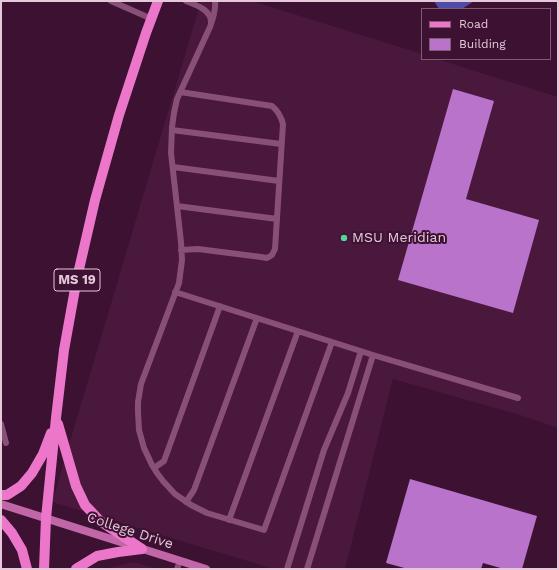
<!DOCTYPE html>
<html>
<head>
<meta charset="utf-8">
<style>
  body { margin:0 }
  #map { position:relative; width:559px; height:570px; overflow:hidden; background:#3d1132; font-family:"Work Sans",sans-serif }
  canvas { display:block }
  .frame { position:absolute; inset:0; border:2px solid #e5c8da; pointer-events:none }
  .legend { position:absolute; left:421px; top:8px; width:130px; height:52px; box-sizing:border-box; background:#3d1132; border:1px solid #805a75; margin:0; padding:5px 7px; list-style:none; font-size:12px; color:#e5c8da }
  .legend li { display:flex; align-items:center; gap:8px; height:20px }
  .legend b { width:20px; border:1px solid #805a75 }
</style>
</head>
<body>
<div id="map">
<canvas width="559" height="570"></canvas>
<div class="frame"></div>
<ul class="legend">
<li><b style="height:5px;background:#ec77ca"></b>Road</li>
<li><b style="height:11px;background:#b973ca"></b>Building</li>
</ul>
</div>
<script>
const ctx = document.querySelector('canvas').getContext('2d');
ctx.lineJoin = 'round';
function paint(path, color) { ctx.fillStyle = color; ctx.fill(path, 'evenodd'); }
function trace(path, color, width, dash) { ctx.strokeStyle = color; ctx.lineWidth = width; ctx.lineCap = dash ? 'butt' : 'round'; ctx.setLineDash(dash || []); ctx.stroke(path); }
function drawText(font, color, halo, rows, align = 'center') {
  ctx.font = font + ' "Work Sans",sans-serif'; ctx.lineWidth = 4; ctx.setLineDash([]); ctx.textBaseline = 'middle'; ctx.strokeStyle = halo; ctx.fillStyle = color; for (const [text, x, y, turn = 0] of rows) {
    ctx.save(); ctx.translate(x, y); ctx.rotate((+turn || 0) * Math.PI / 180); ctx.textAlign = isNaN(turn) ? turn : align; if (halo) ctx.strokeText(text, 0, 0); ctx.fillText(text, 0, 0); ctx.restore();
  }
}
const built = new Path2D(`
  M201,1H252L422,54V59H437L558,97V428L520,415L393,379L345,569H274L52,502Z
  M134,562L157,569H103Z`);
const water = new Path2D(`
  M434,1H474L462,9H439Z`);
const building = new Path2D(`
  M453,89L494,101L466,199L539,220L513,313L398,280Z
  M410,479L537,516L522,569H504L483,563L481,569H408L386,563Z`);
const lane = new Path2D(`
  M111,1L152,19
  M186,1C196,5 212,10 211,23
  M215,1C216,10 213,19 210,27L177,99L174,113L172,127L171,153L181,242L182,260L179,283L141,384L138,402V412L139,430L144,448L152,465L157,473L163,481L175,494L191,505L207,513L264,530L332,342
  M180,92L272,106C278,111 281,116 283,124L275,249L272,255L267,258L261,257L198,249L181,250
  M172,130L281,144
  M173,167L279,181
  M177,206L277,219
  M175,292L373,355L518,398
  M1,424L6,443
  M154,468L164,461L220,306
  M186,502L194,490L257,318
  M229,520L298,331
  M177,569L180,561
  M287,569L324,450L348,393L361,351
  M307,569L373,355`);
const secondary = new Path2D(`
  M1,504L206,569`);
const primary = new Path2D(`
  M58,424L76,486L85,505L100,521L142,549
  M1,495H7L21,486L32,473L43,454L51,433
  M1,520L12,533L22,550L27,569
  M44,569L46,518L56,418L64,350L77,278L95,200L119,115L146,33L158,1
  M76,569L79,567L97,556L118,552L142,549`);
const markers = [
  [344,238,4,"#53d396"]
];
const shields = [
  [77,280,46]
];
const shieldNames = [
  ["MS 19",77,280]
];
const poiNames = [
  ["MSU Meridian",352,238]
];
const streetNames = [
  ["College Drive",130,531,18]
];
paint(built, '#4a173d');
paint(water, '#4d4da9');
paint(building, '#b973ca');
trace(lane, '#895077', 6);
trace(secondary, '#c166a6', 8);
trace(primary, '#ec77ca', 10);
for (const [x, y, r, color] of markers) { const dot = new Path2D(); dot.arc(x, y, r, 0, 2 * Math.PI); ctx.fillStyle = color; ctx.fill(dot); trace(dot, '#3d1132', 1.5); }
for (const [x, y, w] of shields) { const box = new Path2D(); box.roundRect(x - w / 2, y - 11, w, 22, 3); ctx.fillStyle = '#3d1132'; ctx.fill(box); trace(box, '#e5c8da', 1); }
drawText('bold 13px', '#e5c8da', null, shieldNames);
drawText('14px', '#e5c8da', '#3d1132', poiNames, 'left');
drawText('14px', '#e5c8da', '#3d1132', streetNames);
</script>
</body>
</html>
